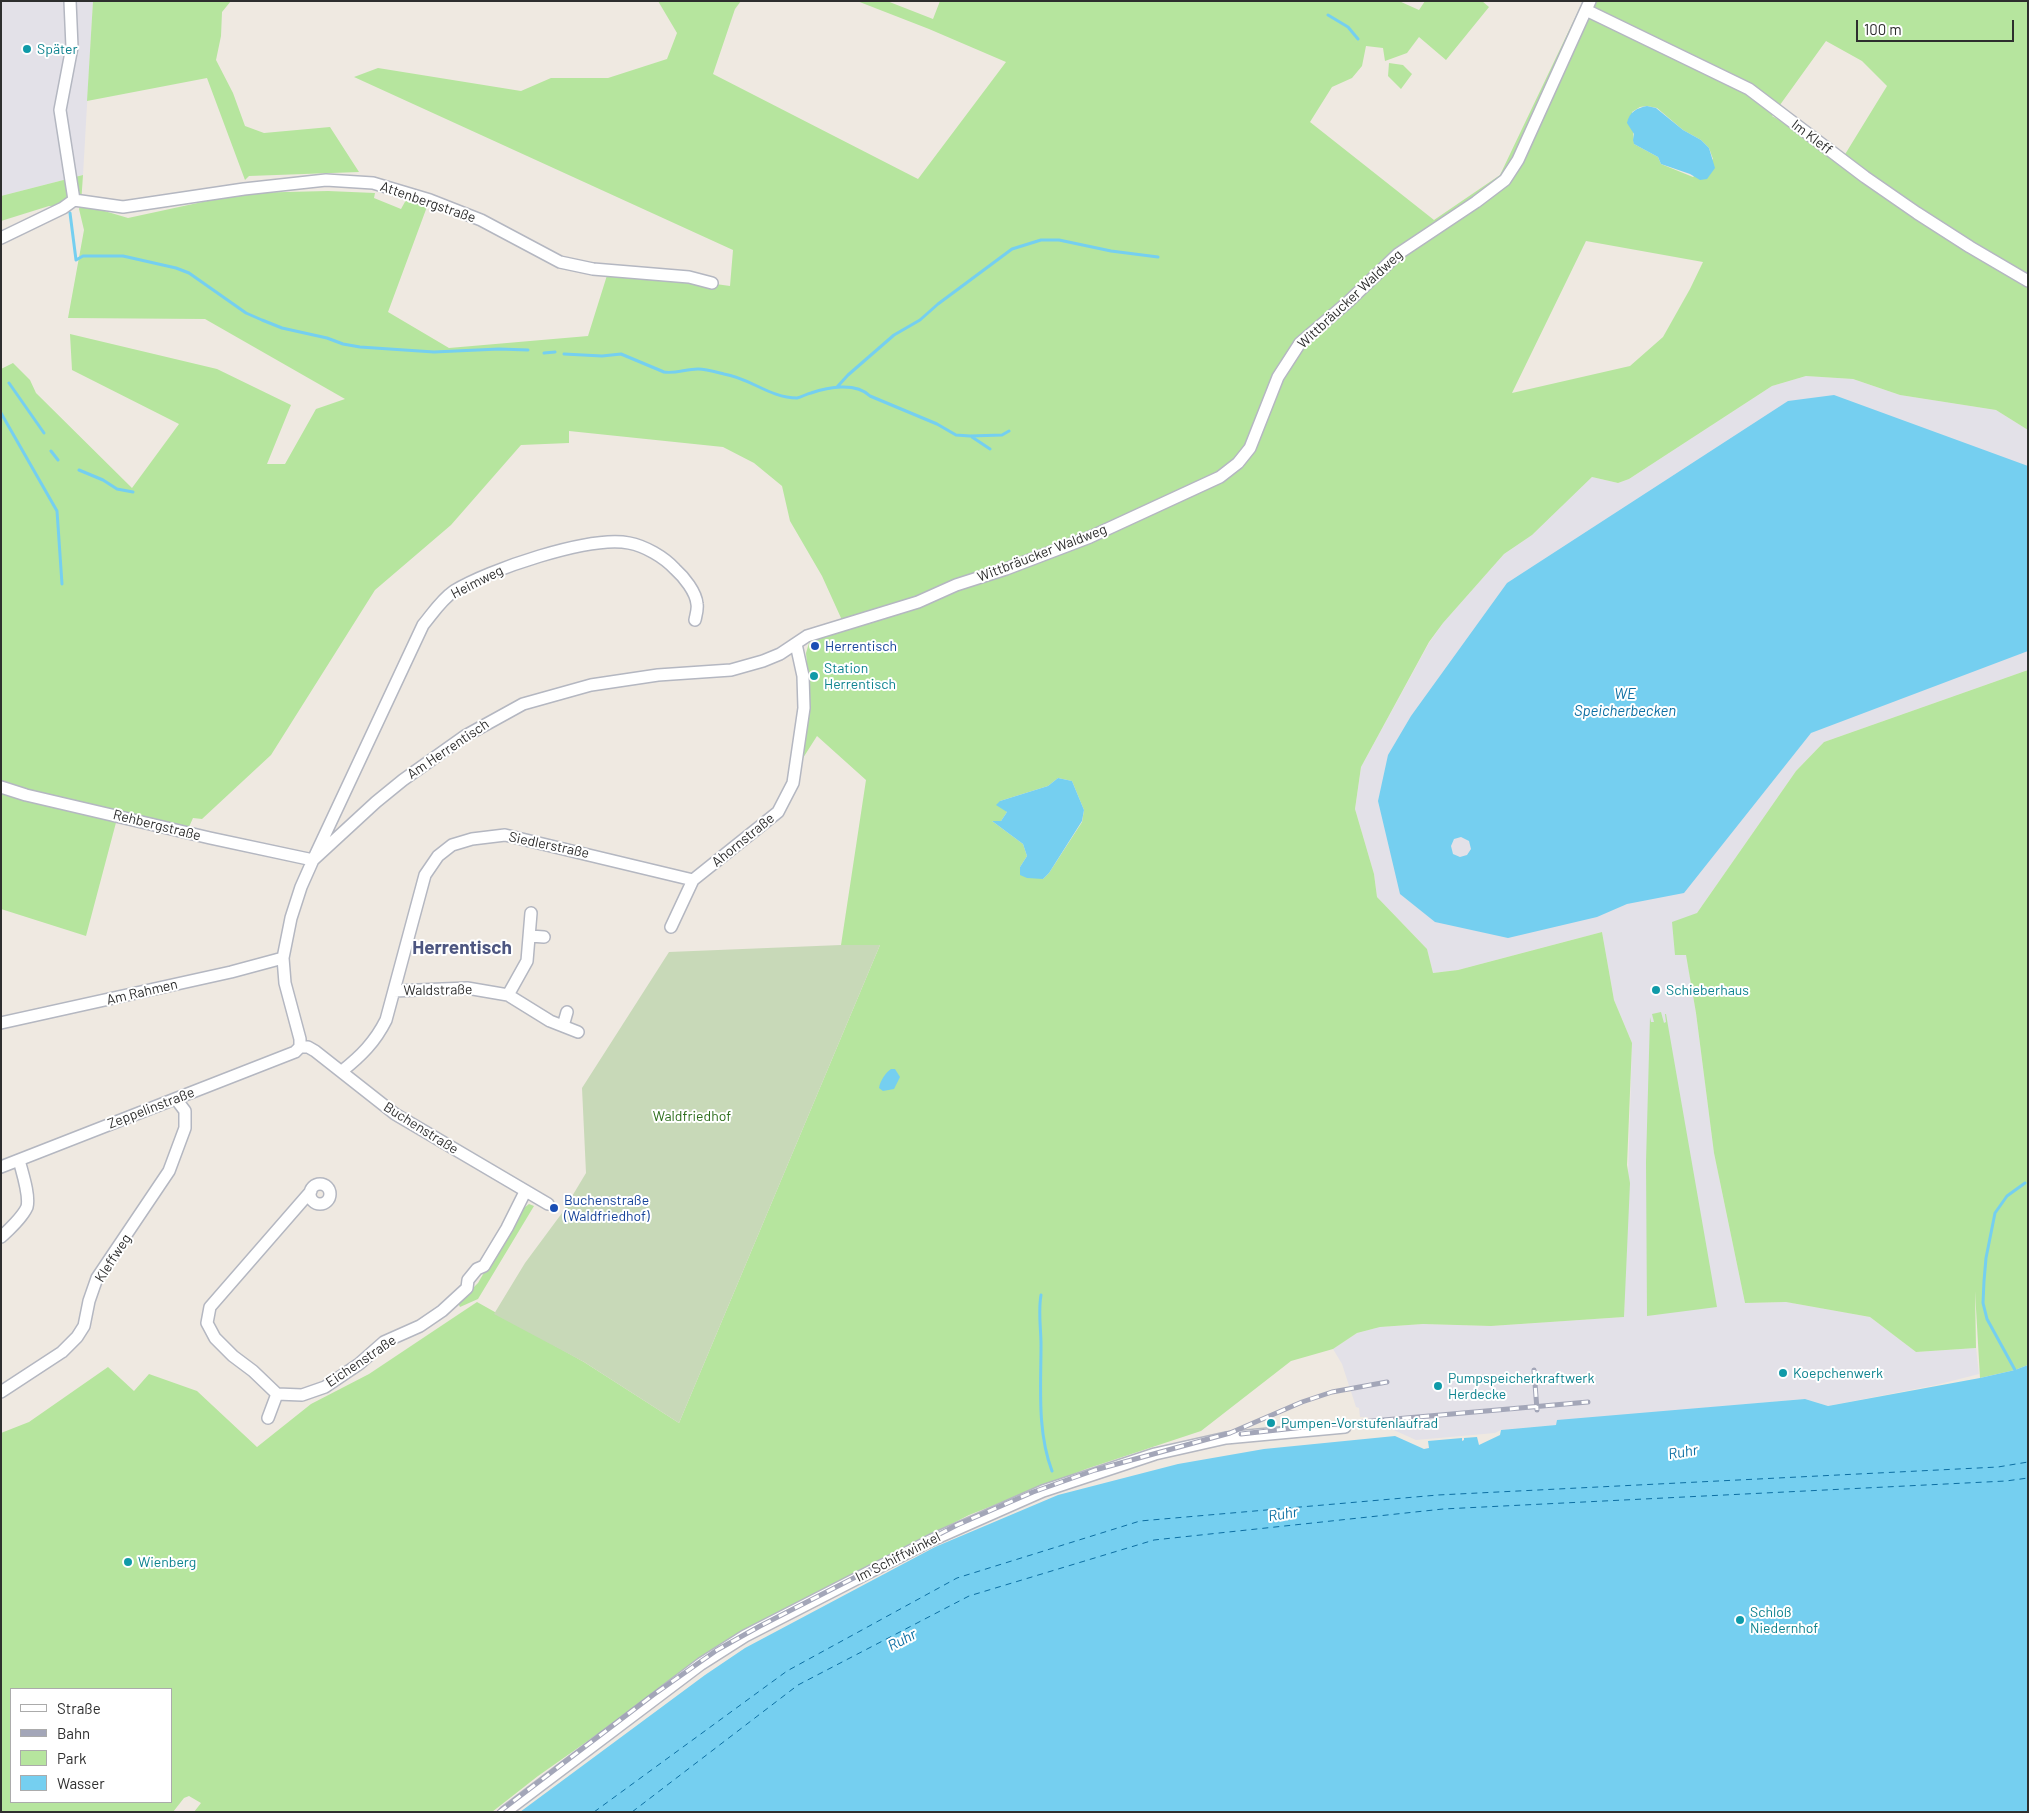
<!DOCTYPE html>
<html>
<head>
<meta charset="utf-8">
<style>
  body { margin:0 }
  #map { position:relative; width:2029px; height:1813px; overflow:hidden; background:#efe9e1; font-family:Barlow,sans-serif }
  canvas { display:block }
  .frame { position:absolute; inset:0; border:2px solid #2e2e2e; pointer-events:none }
  .legend { position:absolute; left:10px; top:1688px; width:162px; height:115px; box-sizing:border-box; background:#fff; border:1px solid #ababab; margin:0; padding:6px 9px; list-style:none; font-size:15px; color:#2e2e2e }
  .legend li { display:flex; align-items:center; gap:10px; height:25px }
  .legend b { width:25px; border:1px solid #ababab }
  .scale { position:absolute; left:1856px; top:20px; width:158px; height:22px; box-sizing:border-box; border:2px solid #2e2e2e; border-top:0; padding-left:6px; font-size:15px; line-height:18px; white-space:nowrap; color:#2e2e2e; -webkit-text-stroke:4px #fff; paint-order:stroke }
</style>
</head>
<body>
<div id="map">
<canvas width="2029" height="1813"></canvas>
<div class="frame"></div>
<ul class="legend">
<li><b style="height:6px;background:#fff"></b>Straße</li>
<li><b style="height:6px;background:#a3a6b8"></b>Bahn</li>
<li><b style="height:14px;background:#b6e59e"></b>Park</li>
<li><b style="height:14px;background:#75cff0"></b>Wasser</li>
</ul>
<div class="scale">100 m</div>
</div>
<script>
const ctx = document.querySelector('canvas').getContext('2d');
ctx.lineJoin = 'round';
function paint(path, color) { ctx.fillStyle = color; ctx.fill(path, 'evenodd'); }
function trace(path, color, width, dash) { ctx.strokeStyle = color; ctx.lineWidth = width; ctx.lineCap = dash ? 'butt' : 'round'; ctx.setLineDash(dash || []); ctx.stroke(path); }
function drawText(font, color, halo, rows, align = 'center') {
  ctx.font = font + ' Barlow,sans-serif'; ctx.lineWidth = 4; ctx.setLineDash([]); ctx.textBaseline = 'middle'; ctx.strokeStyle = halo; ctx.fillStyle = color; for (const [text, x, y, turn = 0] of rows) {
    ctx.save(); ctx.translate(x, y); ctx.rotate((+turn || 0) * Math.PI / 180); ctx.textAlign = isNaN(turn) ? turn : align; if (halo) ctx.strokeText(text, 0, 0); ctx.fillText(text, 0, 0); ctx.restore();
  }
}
const industrial = new Path2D(`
  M1,1H93L83,175L1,196Z
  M1806,376L1853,379L1900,395L1996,410L2028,430V670L1824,742L1796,771L1697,913L1675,955L1686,954L1696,1013L1714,1153L1745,1303L1786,1302L1870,1317L1916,1352L1976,1348L1979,1374L1936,1385L1828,1406L1805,1399L1563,1421L1556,1425L1501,1430L1495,1433L1416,1440L1387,1427L1370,1428L1368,1417H1360L1359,1408L1356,1407L1342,1364L1333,1349L1357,1333L1380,1327L1423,1324L1491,1326L1624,1317L1632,1043L1614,1000L1602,932L1458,970L1433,973L1427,949L1377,897L1374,874L1355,809L1361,767L1429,643L1443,623L1504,554L1532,535L1592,477L1618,483L1629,479L1772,386Z`);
const green = new Path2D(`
  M93,1H231L222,12L221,36L216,60L233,93L245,126L264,133L330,127L359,172L249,176L245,180L207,78L87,101Z
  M658,1H741L735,9L713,74L918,179L1006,62L929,29L857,1H887L933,19L940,1H1399L1419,10L1425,1H1482L1489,7L1446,60L1419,37L1407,53L1385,61L1383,48L1366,46L1362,66L1352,78L1332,87L1310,122L1434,220L1500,175L1583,1H2028V430L1996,410L1900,395L1853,379L1806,376L1772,386L1629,479L1618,483L1592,477L1532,535L1504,554L1443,623L1429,642L1361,767L1355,809L1374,874L1377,897L1427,949L1433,973L1458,970L1602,932L1614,1000L1632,1043L1627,1165L1630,1183L1624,1317L1491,1326L1423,1324L1380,1327L1357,1333L1333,1349L1291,1361L1201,1431L1086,1469L969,1515L747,1629L538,1776L492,1812H194L201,1803L189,1796L184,1798L173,1812H1V1433L29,1422L108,1367L134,1391L149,1374L197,1391L257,1447L311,1404L369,1374L477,1302L584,1362L679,1423L880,945H841L866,780L817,736L803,758L810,702L806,653L809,643L815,639L846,629L822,576L790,521L782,486L754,463L723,447L569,431V443L521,445L451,525L375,590L271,755L202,819L193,818L188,829L118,815L86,936L1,909V369L13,363L30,380L36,393L132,488L179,424L72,370L70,334L217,369L291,405L267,464H285L316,409L345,399L205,319L68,318L84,230L79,209L80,205L49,206L1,221V196L83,175L81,204L128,218L244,193L328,191L375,193L374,198L401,209L406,200L428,204L388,312L449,348L588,336L609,269L730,286L733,250L354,77L378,68L521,91L551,78H608L667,59L677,33ZM1826,41L1862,61L1887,86L1844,156L1772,116ZM1647,106L1657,108L1683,130L1701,140L1709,148L1713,159L1693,177L1661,164L1658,157L1634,144L1632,112L1640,107ZM1586,241L1703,262L1690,289L1663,337L1630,366L1512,393ZM1058,778L1072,781L1084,810L1082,822L1049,873L1043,879L1020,867L1027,856L1023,844L992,821H1001L1007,812L1000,801L1048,786ZM11,1689H171V1802H11Z
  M1389,63L1403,65L1412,74L1401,89L1388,76Z
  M2028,670V1365L2015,1370L1980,1378L1975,1291L1976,1348L1916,1352L1870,1317L1786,1302L1745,1303L1714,1153L1696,1013L1686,955H1675L1672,922L1697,913L1796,771L1824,742Z
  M1661,1012L1664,1023L1666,1022L1665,1014H1666L1717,1307L1647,1316L1646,1162L1650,1017L1651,1022H1654L1652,1014Z
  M529,1204L534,1206L478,1299L460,1307L458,1303L478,1283L522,1207L524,1208Z`);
const cemetery = new Path2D(`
  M841,945H880L679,1423L584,1362L494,1314L525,1263L562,1213L586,1173L582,1088L669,952Z`);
const water = new Path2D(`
  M1647,106L1656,108L1683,130L1701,140L1709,148L1715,168L1707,179L1700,180L1690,174L1661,164L1658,157L1634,144L1633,140L1634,134L1627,123C1629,112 1637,108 1647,106Z
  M1834,395L2028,466V651L1811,733L1684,893L1627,904L1597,917L1508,938L1435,922L1400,894L1378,801L1388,755L1411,716L1507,583L1788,401ZM1461,837L1469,841L1471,849L1467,855L1460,857L1453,854L1451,846L1454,839Z
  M1058,778L1072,781L1084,810L1082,821L1049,873L1043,879L1027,878L1020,875V867L1027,856L1023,844L992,821H1001L1007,812L996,805L1000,801L1048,786Z
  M891,1069H895L900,1077L894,1089L883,1091L879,1088C880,1081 886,1072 891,1069Z
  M2028,1365V1812H520L705,1675L745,1648L935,1547L1058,1495L1178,1464L1264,1449L1395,1436L1424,1449L1429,1448L1428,1441L1462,1438V1441L1464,1440V1438L1477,1437L1479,1445L1500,1435L1501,1430L1556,1425L1557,1420L1805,1399L1828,1406L1980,1378L2015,1370Z`);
const stream = new Path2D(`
  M1328,15L1348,27L1358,39
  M70,213L76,260L83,256H123L176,268L189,273L246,313L262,320L282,328L327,338L343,344L360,347L434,352L499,349L528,350
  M544,353L555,352
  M564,354L602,356L621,354L664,372C675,374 686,369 698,369C706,369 716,372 724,374C750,378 770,398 797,398C802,397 806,394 811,393C828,387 856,382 870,396L937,424L956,435L970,436L1002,435L1009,431
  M9,383L44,433
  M837,387L848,375L894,335L920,320L938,304L1012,249L1041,240H1059L1111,251L1158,257
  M1,413L57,511L62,584
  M972,437L990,449
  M51,451L58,460
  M79,470L103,480L117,489L133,492
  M1041,1295C1038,1312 1041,1328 1041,1345C1041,1387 1037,1431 1052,1471
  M2015,1370L1987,1319L1983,1303L1984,1281L1986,1258L1995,1213L2007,1196L2025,1183`);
const ferry = new Path2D(`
  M594,1812L787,1671L957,1578L1140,1521L1438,1495L1998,1467L2028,1462
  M632,1812L798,1685L969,1596L1154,1540L1443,1509L2006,1481L2028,1478`);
const minor = new Path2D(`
  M1586,10L1749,89L1865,177L1917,213L1970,247L2028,281
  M74,200L123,207L244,189L326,180L373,183L430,200L481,220L560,262L593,269L689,277L712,283
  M1,238L63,208L74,200L60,110L72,47L70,1
  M1,787L26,795L210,838L313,860L423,625C433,613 441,600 454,591C488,570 590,535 629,543C645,546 664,557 675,569C684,577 696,592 697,604C698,609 696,615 695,620
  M671,927L693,880L778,812L793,783L804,708L803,676L796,644
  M530,936L544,937
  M394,991L467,988L508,995L550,1021L578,1032
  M508,995L527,961L531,913
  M1,1023L231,972L283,958
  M563,1026L567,1012
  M300,1047V1039L285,983L283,958L291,918L301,887L313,860L376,802L403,780L465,736L523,704L591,685L658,675L731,670L763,661L780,654L807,636L918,602L956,585L1006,569L1090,537L1220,477L1238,463L1250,448L1278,377L1300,343L1348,302L1398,254L1476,202L1505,180L1518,160L1590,1
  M300,1047H308L315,1051L395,1114L548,1204
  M342,1071C361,1056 375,1042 386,1020L425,875L438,856L452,845L472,839L505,835L693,880
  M1,1167L295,1052L300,1047
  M310 1194a10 10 0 1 1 20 0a10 10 0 1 1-20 0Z
  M1,1237C9,1230 23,1216 27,1207C30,1195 22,1172 19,1160
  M1,1392L62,1352L77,1337L84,1326L89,1301L97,1278L169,1171L185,1128V1111L176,1099
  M277,1394L253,1371L233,1356L215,1338L207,1323L210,1307L311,1191
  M268,1418L277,1394L302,1395L325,1387L359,1364L384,1342L420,1326L442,1311L467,1288L468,1280L477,1269L484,1266L507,1228L525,1192
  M505,1812L701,1664L745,1636L932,1540L1043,1491L1155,1454L1226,1438L1345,1427`);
const rail = new Path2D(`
  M1534,1370L1537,1410
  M1241,1434L1304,1427L1588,1402
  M499,1812L653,1695L717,1650L760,1626L957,1525L1033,1492L1095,1470L1230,1433L1302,1402L1332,1392L1387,1382`);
const markers = [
  [27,49,5,"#0f9aa8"],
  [815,646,5,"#1a4fb4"],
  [814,676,5,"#0f9aa8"],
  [1656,990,5,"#0f9aa8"],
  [554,1208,5,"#1a4fb4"],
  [1783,1373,5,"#0f9aa8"],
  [1438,1386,5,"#0f9aa8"],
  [1271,1423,5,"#0f9aa8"],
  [128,1562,5,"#0f9aa8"],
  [1740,1620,5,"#0f9aa8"]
];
const cultureNames = [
  ["Später",37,49],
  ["Station",824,668],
  ["Herrentisch",824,684],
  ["Schieberhaus",1666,990],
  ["Koepchenwerk",1793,1373],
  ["Pumpspeicherkraftwerk",1448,1378],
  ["Herdecke",1448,1394],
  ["Pumpen-Vorstufenlaufrad",1281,1423],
  ["Wienberg",138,1562],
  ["Schloß",1750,1612],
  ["Niedernhof",1750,1628]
];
const streetNames = [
  ["Im Kleff",1812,137,37],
  ["Attenbergstraße",428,202,19],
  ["Wittbräucker Waldweg",1350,299,-43],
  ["Wittbräucker Waldweg",1042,553,-21],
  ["Heimweg",477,582,-27],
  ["Am Herrentisch",448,749,-34],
  ["Rehbergstraße",157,825,14],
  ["Ahornstraße",743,840,-39],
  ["Siedlerstraße",549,845,12],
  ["Waldstraße",438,990,-1],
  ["Am Rahmen",142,992,-13],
  ["Zeppelinstraße",151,1108,-21],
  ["Buchenstraße",421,1128,32],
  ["Kleffweg",113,1258,-57],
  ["Eichenstraße",361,1361,-34],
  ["Im Schiffwinkel",898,1557,-27]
];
const transitNames = [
  ["Herrentisch",825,646],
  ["Buchenstraße",564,1200],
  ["(Waldfriedhof)",564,1216]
];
const parkNames = [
  ["Waldfriedhof",692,1116]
];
const waterNames = [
  ["WE",1625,694],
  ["Speicherbecken",1625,711],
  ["Ruhr",1683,1452,-9],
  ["Ruhr",1283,1514,-9],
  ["Ruhr",902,1640,-27]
];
const districtNames = [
  ["Herrentisch",462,948]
];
paint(industrial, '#e3e1e8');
paint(green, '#b6e59e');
paint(cemetery, '#c8d9b8');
paint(water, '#75cff0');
trace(stream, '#75cff0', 3);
trace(ferry, '#0d6fa3', 1, [6, 5]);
trace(minor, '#b4b7c1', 14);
trace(minor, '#fff', 11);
trace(rail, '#a3a6b8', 5);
trace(rail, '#fff', 3, [9]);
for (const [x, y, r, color] of markers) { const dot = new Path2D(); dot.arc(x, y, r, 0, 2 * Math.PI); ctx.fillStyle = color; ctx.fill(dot); trace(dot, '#fff', 2); }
drawText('14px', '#0d838f', '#fff', cultureNames, 'left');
drawText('14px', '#2e2e2e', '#fff', streetNames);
drawText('14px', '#164399', '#fff', transitNames, 'left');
drawText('14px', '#2c6e1b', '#fff', parkNames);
drawText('italic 15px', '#0d6fa3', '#fff', waterNames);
drawText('bold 19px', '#4d5680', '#fff', districtNames);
</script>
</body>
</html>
